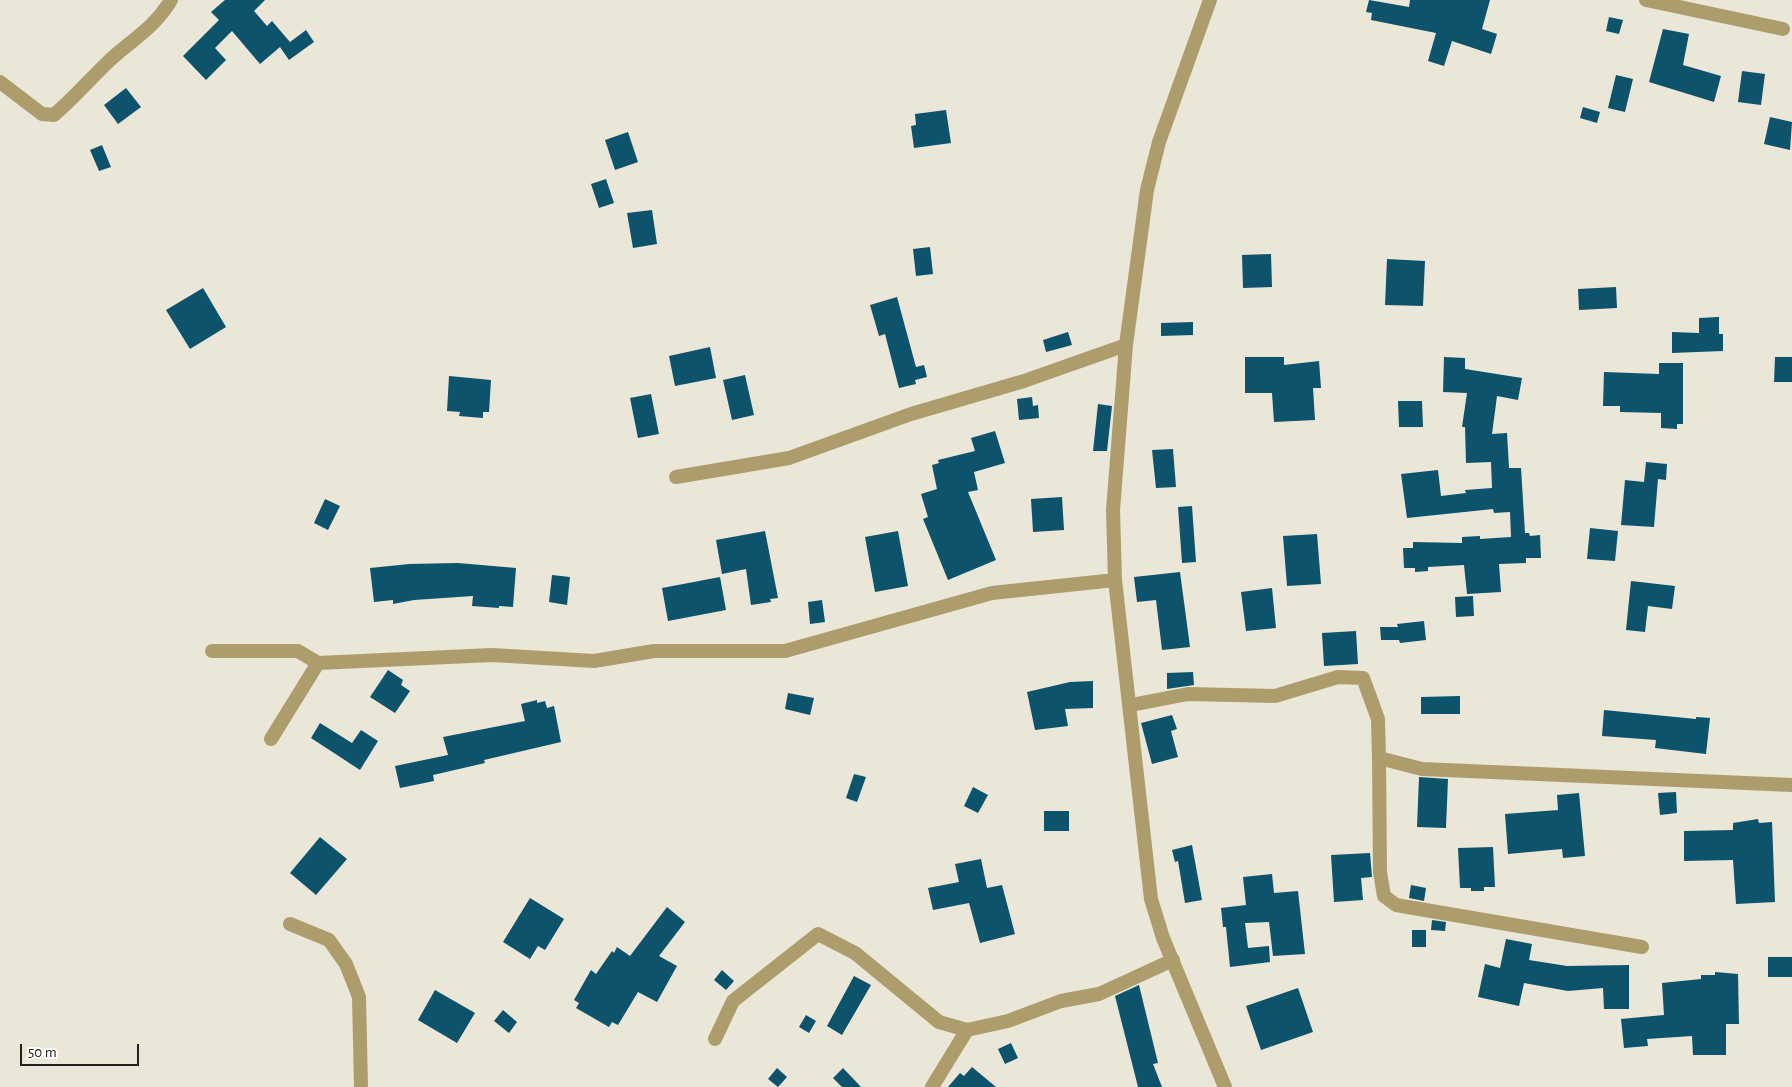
<!DOCTYPE html>
<html>
<head>
<meta charset="utf-8">
<style>
  body { margin:0 }
  #map { position:relative; width:1792px; height:1087px; overflow:hidden; background:#eae6d8; font-family:"Alegreya Sans",sans-serif }
  canvas { display:block }
  .scale { position:absolute; left:20px; top:1044px; width:119px; height:22px; box-sizing:border-box; border:2px solid #22211c; border-top:0; padding-left:6px; font-size:15px; line-height:18px; white-space:nowrap; color:#22211c; -webkit-text-stroke:4px #fff; paint-order:stroke }
</style>
</head>
<body>
<div id="map">
<canvas width="1792" height="1087"></canvas>
<div class="scale">50 m</div>
</div>
<script>
const ctx = document.querySelector('canvas').getContext('2d');
ctx.lineJoin = 'round';
function paint(path, color) { ctx.fillStyle = color; ctx.fill(path, 'evenodd'); }
function trace(path, color, width, dash) { ctx.strokeStyle = color; ctx.lineWidth = width; ctx.lineCap = dash ? 'butt' : 'round'; ctx.setLineDash(dash || []); ctx.stroke(path); }
const building = new Path2D(`
  M225,0H265L254,11L267,26L272,21L290,42L306,30L314,42L289,60L280,47L260,64L232,31L215,48L226,60L206,80L183,56L219,20L211,12Z
  M1369,0L1409,7L1410,0H1490L1482,29L1497,34L1491,54L1452,41L1444,66L1428,61L1436,33L1371,20L1372,13L1366,12Z
  M1609,17L1623,20L1619,34L1606,31Z
  M1663,29L1689,34L1683,65L1721,76L1714,102L1649,82Z
  M1742,71L1765,74L1761,105L1738,102Z
  M1616,75L1633,79L1625,112L1608,108Z
  M126,88L141,107L118,124L104,105Z
  M1583,107L1600,112L1597,123L1580,118Z
  M946,110L951,143L914,148L911,126L916,125L915,114Z
  M1770,117L1792,122L1790,150L1764,144Z
  M628,132L638,162L615,170L605,140Z
  M102,145L111,167L99,171L90,150Z
  M606,179L614,203L599,208L591,184Z
  M652,210L657,244L633,248L627,213Z
  M930,247L933,274L916,276L913,249Z
  M1271,254L1272,287L1243,288L1242,255Z
  M1387,259L1425,261L1423,306L1385,305Z
  M1616,287L1617,308L1579,310L1578,289Z
  M203,288L226,327L190,349L166,310Z
  M897,297L916,367L924,365L927,377L915,380L916,384L899,388L885,334L879,336L870,305Z
  M1719,317V334H1723V351L1672,353V332L1699,333V318Z
  M1193,322V335L1161,336V323Z
  M1068,332L1072,345L1046,352L1043,340Z
  M710,347L716,378L675,386L669,356Z
  M1245,357H1284V365L1319,361L1321,388H1313L1315,420L1274,422L1272,393H1245Z
  M1444,357L1465,358V369L1522,378L1518,400L1497,396L1492,434L1507,433L1509,468H1521L1525,533H1529L1530,536L1540,535L1541,558H1526V563L1499,564L1501,592L1467,594L1464,565L1428,567V571L1415,572V568H1404L1403,548H1413V542L1462,543V537L1480,536V539L1511,537L1510,512L1494,513L1493,509L1407,518L1401,474L1438,470L1441,496L1466,493L1465,490L1492,488L1491,462L1466,463L1465,427H1462L1467,393L1443,392Z
  M1775,357H1792V382H1774Z
  M1659,363H1683V424H1677V429L1661,428V413L1620,412V406H1603L1604,372L1659,374Z
  M745,375L754,415L732,420L723,380Z
  M449,376L491,380L489,412H483V418L459,416L460,412L447,411Z
  M651,394L659,434L638,438L630,398Z
  M1032,397L1033,406L1038,405L1039,418L1019,420L1017,399Z
  M1398,401H1422L1423,427H1399Z
  M1098,404L1112,406L1107,451H1093Z
  M995,431L1005,463L974,472L978,490L968,492L996,560L948,580L923,519L928,517L921,494L937,489L932,465L939,463L938,460L975,451L971,438Z
  M1173,449L1176,487L1156,488L1152,450Z
  M1646,462L1667,464L1666,480L1658,479L1654,527L1621,525L1625,480L1644,482Z
  M1062,497L1064,530L1033,532L1031,499Z
  M325,499L340,506L328,530L314,523Z
  M1192,506L1196,562L1182,563L1178,507Z
  M1590,528L1618,531L1615,561L1587,559Z
  M765,531L778,598L770,599L771,602L751,605L746,569L722,574L716,540Z
  M898,531L908,586L875,592L865,537Z
  M1317,534L1321,584L1287,586L1283,536Z
  M458,563L516,568L513,607L499,606V608L472,606L473,596L414,600L393,604V600L374,602L370,568L409,564Z
  M1180,572L1190,647L1162,650L1156,600L1137,602L1134,577Z
  M552,575L570,577L567,605L549,602Z
  M720,577L726,610L668,621L662,588Z
  M1631,581L1675,586L1672,609L1648,606L1645,632L1626,630Z
  M1272,588L1276,628L1246,631L1241,592Z
  M1473,596L1474,616L1456,617L1455,597Z
  M822,600L825,622L810,624L808,602Z
  M1424,621L1426,640L1400,643L1399,640H1381L1380,627H1398L1397,624Z
  M1356,631L1358,664L1324,666L1322,633Z
  M388,670L403,680L401,685L410,691L395,713L370,697Z
  M1193,672L1194,685L1167,689V673Z
  M1093,681V708L1065,709L1068,726L1035,730L1027,692L1070,682Z
  M788,693L814,698L810,715L785,709Z
  M1460,696V714H1421V697Z
  M537,700V703L545,701L547,708L554,706L561,742L484,760L485,763L433,775L434,781L400,788L395,766L448,755L443,737L525,721L521,704Z
  M1604,710L1696,719V717L1710,718L1706,754L1655,748L1656,740L1602,736Z
  M1172,715L1177,729L1171,731L1178,757L1152,764L1141,723Z
  M320,723L352,743L361,730L378,741L360,770L311,738Z
  M854,774L866,777L857,802L846,798Z
  M1419,777L1448,779L1446,828L1417,827Z
  M973,787L988,795L978,813L964,806Z
  M1676,792L1677,813L1660,815L1658,793Z
  M1579,793L1585,856L1563,858L1562,849L1508,854L1505,814L1558,810L1557,795Z
  M1044,811H1069V831H1044Z
  M1758,819L1759,823L1772,822L1775,902L1736,904L1733,860L1684,861V831L1733,830V823Z
  M320,837L347,859L316,895L290,873Z
  M1192,845L1202,900L1185,903L1178,861L1175,862L1172,850Z
  M1493,847L1495,887H1484V891H1471V888H1460L1458,848Z
  M1370,853L1372,877L1361,878L1363,900L1334,902L1331,855Z
  M981,859L987,888L1002,885L1015,934L980,943L969,903L933,910L928,888L959,882L955,864Z
  M1272,874L1274,893L1298,891L1305,954L1273,956L1269,922L1245,923L1248,948L1269,946L1270,962L1230,967L1226,927H1223L1221,908L1246,905L1243,877Z
  M1411,885L1426,888L1424,901L1409,898Z
  M530,898L564,919L545,950L538,946L530,959L503,942Z
  M667,907L685,922L659,956L677,966L657,1002L638,992L618,1025L612,1022L609,1027L576,1008L579,1003L574,1000L591,970L596,974L612,951L614,953L617,947L630,956Z
  M1432,920L1446,922L1445,931L1431,930Z
  M1412,930H1426V947H1412Z
  M1506,939L1532,944L1529,960L1567,966L1629,965V1009H1604L1603,988L1568,991L1524,983L1519,1006L1478,997L1485,964L1500,968Z
  M1768,957H1792V977H1768Z
  M722,970L734,981L726,990L714,980Z
  M1715,972L1738,974L1739,1024H1726V1055H1693L1692,1036L1647,1039L1648,1046L1624,1048L1621,1019L1664,1015L1662,983L1701,979V975H1715Z
  M854,976L871,985L842,1035L827,1026Z
  M1139,985L1158,1063L1153,1064L1162,1087H1138L1115,996Z
  M1298,988L1313,1032L1261,1050L1246,1006Z
  M435,990L475,1013L457,1043L418,1020Z
  M503,1010L517,1022L509,1033L494,1021Z
  M806,1015L816,1021L809,1033L799,1027Z
  M1011,1043L1018,1058L1005,1064L998,1049Z
  M972,1067L996,1087H948L960,1073L964,1076Z
  M777,1068L787,1077L778,1087L768,1079Z
  M843,1068L861,1087H842L833,1078Z`);
const minor = new Path2D(`
  M1646,0L1783,29
  M0,82L42,114L54,115C74,98 91,78 110,60C132,40 156,26 171,0
  M676,477L789,458L911,414L1024,381L1126,345
  M212,651H298L318,663L492,655L594,661L654,651H785L992,593L1115,580
  M1131,705L1188,694L1275,696L1338,677L1363,678L1378,719L1379,758L1422,769L1792,785
  M271,739L318,663
  M1379,758L1380,872L1384,896L1396,905L1642,947
  M290,924L329,940L346,964L359,997L361,1087
  M715,1039L733,1001L818,934L855,953L939,1022L967,1030
  M932,1087L967,1030L1008,1021L1061,1001L1099,994L1173,960`);
const tertiary = new Path2D(`
  M1210,0L1159,142L1147,190L1126,345L1113,510L1115,580L1151,899L1163,938L1225,1087`);
paint(building, '#0d536b');
trace(minor, '#ad9d6c', 14);
trace(tertiary, '#ad9d6c', 14);
</script>
</body>
</html>
